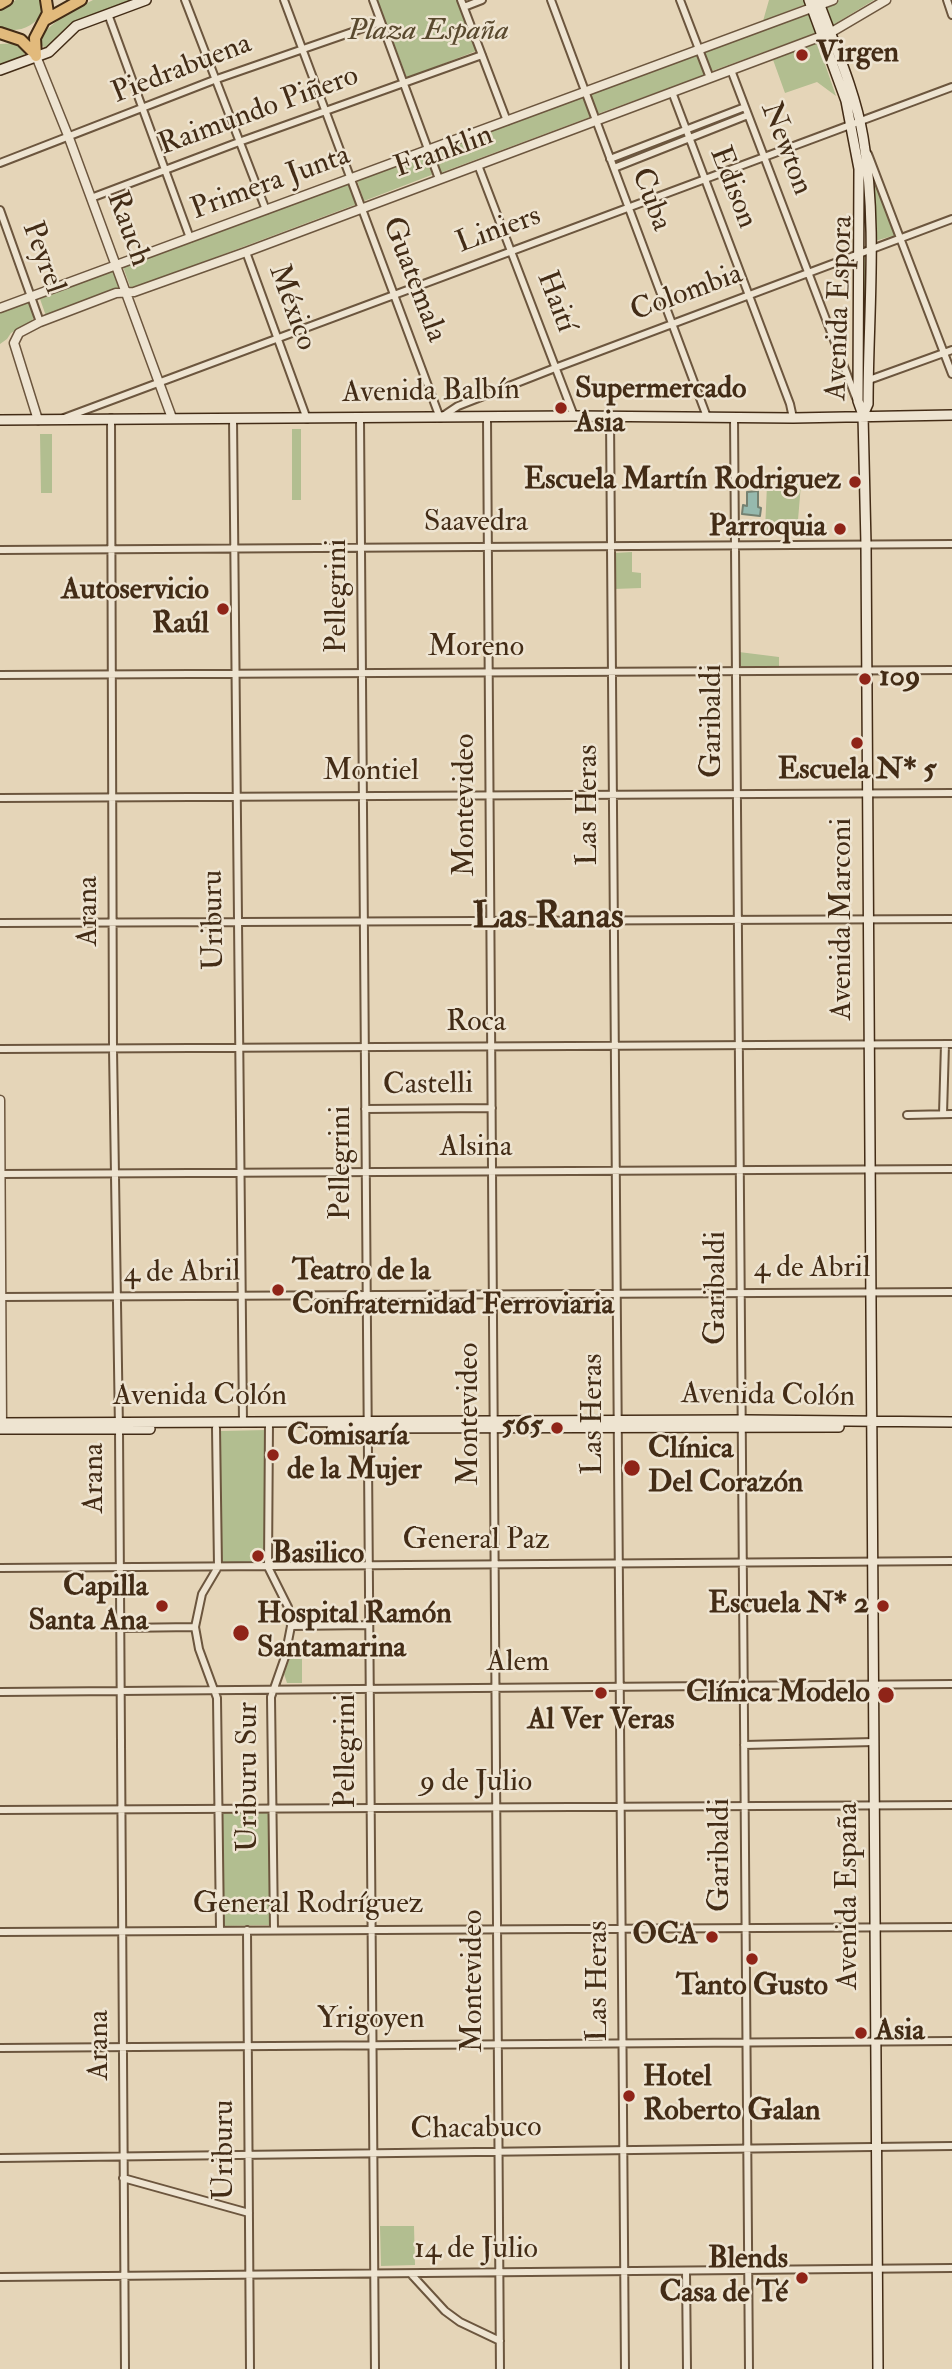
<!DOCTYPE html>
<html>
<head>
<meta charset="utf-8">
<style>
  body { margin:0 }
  canvas { display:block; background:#e5d5b8 }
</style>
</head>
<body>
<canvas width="952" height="2369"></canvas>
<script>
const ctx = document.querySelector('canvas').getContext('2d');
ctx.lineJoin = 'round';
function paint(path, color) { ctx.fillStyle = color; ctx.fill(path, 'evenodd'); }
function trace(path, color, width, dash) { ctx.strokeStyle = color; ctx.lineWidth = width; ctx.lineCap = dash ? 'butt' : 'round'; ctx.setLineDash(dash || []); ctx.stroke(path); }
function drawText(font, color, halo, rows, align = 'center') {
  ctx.font = font + ' "IM FELL Double Pica",serif'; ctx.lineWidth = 5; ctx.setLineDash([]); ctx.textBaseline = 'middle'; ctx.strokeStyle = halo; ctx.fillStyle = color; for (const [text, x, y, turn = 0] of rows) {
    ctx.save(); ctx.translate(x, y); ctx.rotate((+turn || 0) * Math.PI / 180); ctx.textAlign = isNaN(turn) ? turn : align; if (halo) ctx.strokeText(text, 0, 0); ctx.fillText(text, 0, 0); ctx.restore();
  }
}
const green = new Path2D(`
  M16,0H40L45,9C35,27 20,33 0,29V8Z
  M93,0H138L75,23L47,49L41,45L40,37C54,20 74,10 93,0Z
  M377,0H457L476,51L407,78Z
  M769,0H804L806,4L763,21Z
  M840,0H874L833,25L826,5Z
  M808,12L816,33L712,71L704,51Z
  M817,41L836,96L817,82L785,93L772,57Z
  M20,43L25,50L24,56L0,66V44Z
  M697,54L705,75L597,114L590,93Z
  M583,97L590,117L440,173L432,152Z
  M680,134L682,139L617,164L616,159Z
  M427,154L434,174L364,201L357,180Z
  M349,183L357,204L131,289L123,267Z
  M877,185L896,235L875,241L873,187Z
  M863,255H865V405H862Z
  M115,270L121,287L46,316L40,299Z
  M28,302L35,314L32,321L11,333L7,339L0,344V313Z
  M292,429H301V500H292Z
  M40,434H52V493H41Z
  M801,484L797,532L765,530L767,485Z
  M632,552V572L641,573V588L614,589V553Z
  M739,652L779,657V667L739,666Z
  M267,1430L265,1564H221L220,1431Z
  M292,1652H302V1683H287L284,1674Z
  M269,1811L270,1925L222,1926L221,1812Z
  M380,2226H414L415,2265L381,2266Z`);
const water = new Path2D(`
  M758,491V507L761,508L760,516L742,514L743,505L747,506V492Z`);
const minor = new Path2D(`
  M185,0L266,210
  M284,0L440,418L458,406L555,368L952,219
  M373,0L439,179
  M461,0L507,121
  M551,0L707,417
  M680,0L710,78
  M947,0L952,15
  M464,7L482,0
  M108,14L190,238
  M731,70L856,398
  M672,92L790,404L793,418
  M868,154L952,374
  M610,159L745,107
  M0,163L214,80L381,22
  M478,165L574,416
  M614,168L748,115
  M91,198L239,142L482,55
  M0,210L40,322
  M246,252L307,419
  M869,380L952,350
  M487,417L500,2369
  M610,417L625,2369
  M734,417L749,2369
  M64,418L952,87
  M111,418L113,1049L119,1429L125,2369
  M233,418L243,1422
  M360,419L375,2369
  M0,550L952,544
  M0,675L952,670
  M0,798L952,793
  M0,923L952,919
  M0,1049L952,1044
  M365,1109L492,1108
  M943,1114L945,1044
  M907,1115L952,1114
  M0,1174L952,1169
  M0,1297L952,1292
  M269,1422L268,1567L288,1607L291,1626L285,1657L271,1697L274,1929
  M216,1428L218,1567L202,1594L195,1627L199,1649L217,1698L220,1929
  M0,1568L952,1561
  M291,1626L369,1625
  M119,1628L195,1627
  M0,1692L952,1684
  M744,1745L874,1742
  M0,1810L952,1805
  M247,1930L250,2369
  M0,1932L952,1927
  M0,2048L952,2041
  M0,2158L952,2146
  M123,2178L249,2213
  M686,2271L687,2369
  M411,2274L445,2311L460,2322L500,2341
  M0,2277L952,2268`);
const tertiary = new Path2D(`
  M36,56L69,138L172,418
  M0,308L833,0
  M38,420L14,343L19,333L40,322L116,293L134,292L246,252L830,33L886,0
  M0,1100L2,1426`);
const secondary = new Path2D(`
  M809,0L846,101L859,169L858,401L863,415L866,545L878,2369
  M818,0C834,44 855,90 863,137C878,224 868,316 868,404L863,415
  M0,70L49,52L76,26L146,0
  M0,420L574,416L793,418L952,415
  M0,1423L746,1420L952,1422
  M332,1428L839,1427
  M0,1429H150`);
const trunk = new Path2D(`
  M0,4L7,0
  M45,20L81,0
  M0,33L21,40L35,54
  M36,56L35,38L48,13L46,0`);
const markers = [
  [802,55,7,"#8f2418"],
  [561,408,7,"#8f2418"],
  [855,482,7,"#8f2418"],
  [840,529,7,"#8f2418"],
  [223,609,7,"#8f2418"],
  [865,679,7,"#8f2418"],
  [857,743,7,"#8f2418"],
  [278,1290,7,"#8f2418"],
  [557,1428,7,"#8f2418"],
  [273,1455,7,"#8f2418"],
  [632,1468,9,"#8f2418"],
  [258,1556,7,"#8f2418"],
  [162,1606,7,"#8f2418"],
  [883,1606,7,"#8f2418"],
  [241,1633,9,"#8f2418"],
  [601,1693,7,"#8f2418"],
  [886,1695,9,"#8f2418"],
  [712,1937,7,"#8f2418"],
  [752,1959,7,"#8f2418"],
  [861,2033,7,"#8f2418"],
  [629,2096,7,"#8f2418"],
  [802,2278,7,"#8f2418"]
];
const parkNames = [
  ["Plaza España",428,33]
];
const poiNames = [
  ["Virgen",816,55],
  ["Supermercado",575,391],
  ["Asia",575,425],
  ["Escuela Martín Rodriguez",841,482,"right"],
  ["Parroquia",826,529,"right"],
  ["Autoservicio",209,592,"right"],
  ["Raúl",209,626,"right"],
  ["109",879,679],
  ["Escuela N* 5",857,772,"center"],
  ["Teatro de la",292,1273],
  ["Confraternidad Ferroviaria",292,1307],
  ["565",543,1428,"right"],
  ["Comisaría",287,1438],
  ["de la Mujer",287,1472],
  ["Clínica",648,1451],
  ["Del Corazón",648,1485],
  ["Basilico",272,1556],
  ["Capilla",148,1589,"right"],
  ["Santa Ana",148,1623,"right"],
  ["Escuela N* 2",869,1606,"right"],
  ["Hospital Ramón",257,1616],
  ["Santamarina",257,1650],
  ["Clínica Modelo",870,1695,"right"],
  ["Al Ver Veras",601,1722,"center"],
  ["OCA",698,1937,"right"],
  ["Tanto Gusto",752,1988,"center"],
  ["Asia",875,2033],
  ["Hotel",643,2079],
  ["Roberto Galan",643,2113],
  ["Blends",788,2261,"right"],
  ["Casa de Té",788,2295,"right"]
];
const streetNames = [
  ["Piedrabuena",182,70,-21],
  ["Raimundo Piñero",259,112,-20],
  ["Newton",785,149,69],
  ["Franklin",444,153,-20],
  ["Primera Junta",271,184,-20],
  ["Edison",732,188,69],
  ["Cuba",650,200,69],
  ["Rauch",127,229,70],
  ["Liniers",499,231,-20],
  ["Peyrel",42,258,70],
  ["Guatemala",413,280,69],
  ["Colombia",687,294,-20],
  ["Haití",555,302,69],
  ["México",291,308,70],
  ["Avenida Espora",841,308,-88],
  ["Avenida Balbín",431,393,-1],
  ["Saavedra",476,524],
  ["Pellegrini",339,596,-90],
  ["Moreno",476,649],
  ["Garibaldi",714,721,-90],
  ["Montiel",371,773],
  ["Montevideo",467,805,-90],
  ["Las Heras",590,805,-90],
  ["Arana",90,911,-90],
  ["Avenida Marconi",844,919,-90],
  ["Uriburu",215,920,-91],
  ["Roca",476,1024],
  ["Castelli",428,1086,-1],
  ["Alsina",476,1149],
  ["Pellegrini",343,1163,-90],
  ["4 de Abril",812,1270],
  ["4 de Abril",182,1274,-1],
  ["Garibaldi",718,1288,-90],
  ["Avenida Colón",768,1397,1],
  ["Avenida Colón",200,1398],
  ["Montevideo",471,1414,-90],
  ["Las Heras",595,1414,-90],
  ["Arana",96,1478,-90],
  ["General Paz",476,1542],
  ["Alem",518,1664],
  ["Pellegrini",348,1751,-90],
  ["Uriburu Sur",250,1777,-90],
  ["9 de Julio",476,1784],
  ["Garibaldi",722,1855,-90],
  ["Avenida España",850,1896,-90],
  ["General Rodríguez",308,1906],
  ["Montevideo",475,1981,-90],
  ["Las Heras",600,1981,-90],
  ["Yrigoyen",371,2021],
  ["Arana",101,2045,-90],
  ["Chacabuco",476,2130,-1],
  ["Uriburu",226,2150,-90],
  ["14 de Julio",476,2251]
];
const districtNames = [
  ["Las Ranas",548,919]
];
paint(green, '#b2be90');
paint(water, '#96b9ae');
trace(water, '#758171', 2);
trace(minor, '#6c563e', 10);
trace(tertiary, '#6c563e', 11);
trace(secondary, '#432c16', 12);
trace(trunk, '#432c16', 14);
trace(minor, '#eee4d1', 6);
trace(tertiary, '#eee4d1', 8);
trace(secondary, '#eee4d1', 9);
trace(trunk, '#e2ba7c', 10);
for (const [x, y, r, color] of markers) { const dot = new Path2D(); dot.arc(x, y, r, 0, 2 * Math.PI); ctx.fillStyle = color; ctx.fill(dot); trace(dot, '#eee4d1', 2.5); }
drawText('italic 30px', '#59492e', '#eee4d1', parkNames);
drawText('bold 30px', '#432c16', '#eee4d1', poiNames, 'left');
drawText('30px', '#432c16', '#eee4d1', streetNames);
drawText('bold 37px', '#432c16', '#eee4d1', districtNames);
</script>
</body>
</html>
